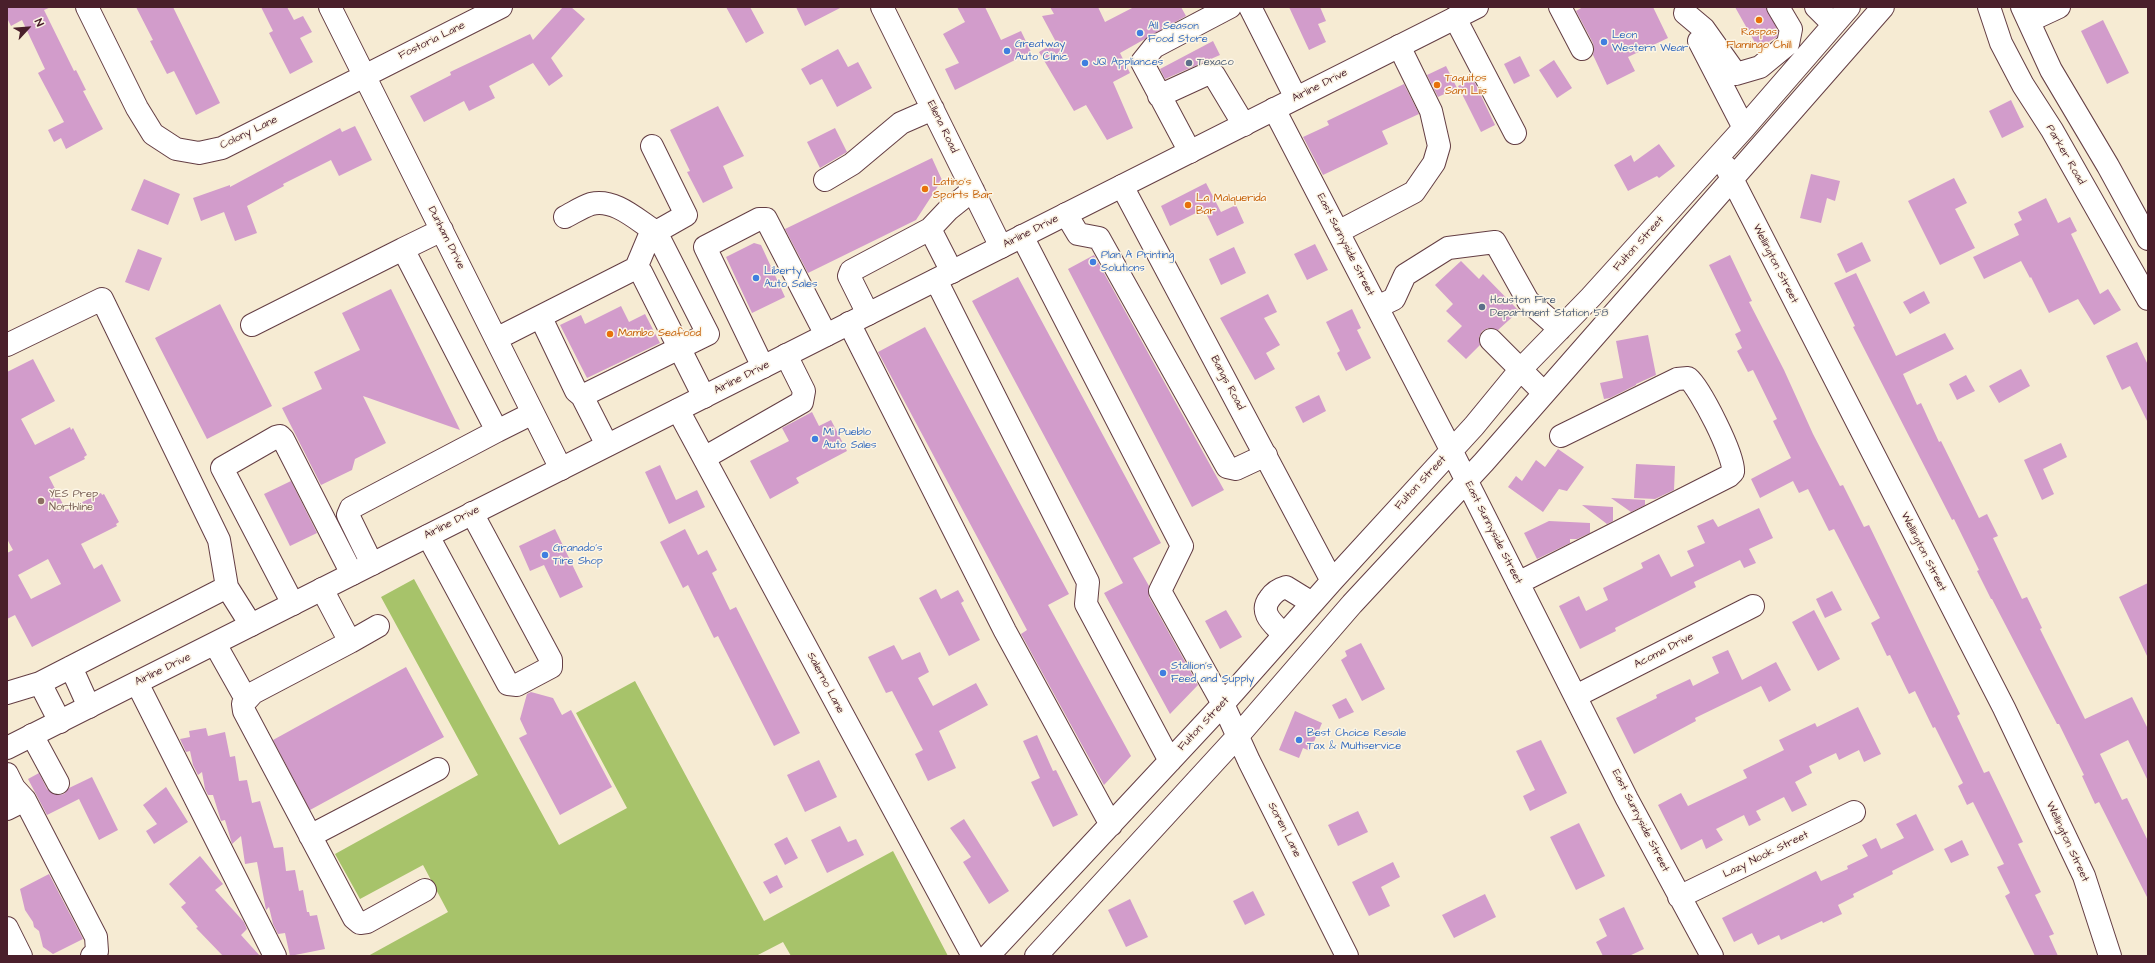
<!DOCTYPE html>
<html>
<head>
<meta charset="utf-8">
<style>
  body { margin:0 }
  #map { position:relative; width:2155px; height:963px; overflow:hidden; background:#f6ebd3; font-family:"Architects Daughter",sans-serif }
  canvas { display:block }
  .frame { position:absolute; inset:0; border:8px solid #4a1f2b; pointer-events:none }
  .north { position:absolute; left:8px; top:8px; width:40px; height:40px; -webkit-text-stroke:3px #fcf5e5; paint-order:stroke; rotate:64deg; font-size:11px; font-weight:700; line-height:16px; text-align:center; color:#4a1f2b }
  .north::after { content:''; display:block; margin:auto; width:14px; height:18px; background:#4a1f2b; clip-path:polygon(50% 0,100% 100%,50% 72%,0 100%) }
</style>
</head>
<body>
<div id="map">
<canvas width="2155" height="963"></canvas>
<div class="frame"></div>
<div class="north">N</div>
</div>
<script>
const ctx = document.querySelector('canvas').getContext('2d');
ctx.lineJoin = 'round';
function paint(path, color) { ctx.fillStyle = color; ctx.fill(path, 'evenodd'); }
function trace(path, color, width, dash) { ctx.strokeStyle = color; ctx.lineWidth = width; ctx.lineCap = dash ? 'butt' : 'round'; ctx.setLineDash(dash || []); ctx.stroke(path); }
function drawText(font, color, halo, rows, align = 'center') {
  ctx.font = font + ' "Architects Daughter",sans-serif'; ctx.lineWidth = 3; ctx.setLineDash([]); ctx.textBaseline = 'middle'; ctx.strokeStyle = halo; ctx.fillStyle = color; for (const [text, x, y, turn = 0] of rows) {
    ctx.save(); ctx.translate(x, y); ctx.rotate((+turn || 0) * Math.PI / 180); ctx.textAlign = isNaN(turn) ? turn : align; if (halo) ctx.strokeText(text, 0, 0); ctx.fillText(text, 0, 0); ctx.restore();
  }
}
const green = new Path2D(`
  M414,579L559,845L627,808L576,713L635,681L764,921L893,851L948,956H791L783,942L756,956H368L448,912L423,865L360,899L335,854L478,775L381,597Z`);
const building = new Path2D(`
  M7,7H51L44,10L74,71L76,70L86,90L83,91L103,129L66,149L61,138L54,142L48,130L64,122L38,73L45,69L22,20L11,26L7,18Z
  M136,7H173L220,103L196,115L174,71L167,74L150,41L153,40Z
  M261,7H287L294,20L303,16L312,32L300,38L313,62L290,74L269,33L273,31Z
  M563,7H571L585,19L551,58L563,76L549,86L533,63L489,86L495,98L469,111L464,101L424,122L410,96L451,75L450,72L530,34L533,40Z
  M726,7H750L764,33L746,43Z
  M796,7H842L805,26Z
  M957,7H985L1001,40L1021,31L1031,52L955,90L945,69L959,63L943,34L965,22Z
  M1050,7H1098L1105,22L1134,7H1181L1186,16L1120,53L1130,73L1113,82L1133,128L1107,140L1086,105L1074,111L1039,52L1056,42L1042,16L1054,14Z
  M1289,7H1320L1326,21L1318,24L1326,42L1309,50Z
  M1583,7H1653L1668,38L1628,57L1635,71L1607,85L1593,55L1594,49L1593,43L1576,11Z
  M1735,7H1766L1778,31L1777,37L1758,48Z
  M2103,20L2129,73L2107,84L2081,31Z
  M1213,41L1220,55L1165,79L1160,69Z
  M838,49L848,67L858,62L872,88L837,107L822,79L810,85L801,69Z
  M1520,56L1530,76L1514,84L1504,64Z
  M1554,60L1572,88L1557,98L1539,70Z
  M1446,66L1457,88L1438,97L1427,75Z
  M1473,79L1495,125L1481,132L1458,86Z
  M1404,84L1419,114L1382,131L1388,144L1323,175L1303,137L1329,125L1327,121Z
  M2011,100L2024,127L2002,138L1989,111Z
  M718,106L744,156L723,166L733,188L703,203L687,172L690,171L670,130Z
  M355,126L372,160L339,176L331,160L283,184L284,186L247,206L257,233L235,241L224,212L201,221L193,198L230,185V187L340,128L342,132Z
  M835,128L847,152L820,168L807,142Z
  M1659,144L1675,166L1659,178L1657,176L1628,191L1614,165L1631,155L1634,162Z
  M932,158L942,180L916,220L808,273L785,229Z
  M1811,174L1840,181L1835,201L1827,198L1821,223L1800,218Z
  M1954,178L1967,203L1955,209L1975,248L1940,265L1908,201Z
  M144,179L180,194L168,225L131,210Z
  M1206,183L1221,212L1236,205L1244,223L1217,236L1204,209L1170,226L1161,206Z
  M2046,198L2058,223L2070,217L2077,231L2071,234L2100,294L2108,289L2121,310L2094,325L2078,299L2049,313L2031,277L2030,278L2021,261L1984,279L1973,257L2019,235L2014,224L2022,220L2018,212Z
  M1862,242L1871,261L1846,273L1837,254Z
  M754,243L761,245L785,297L752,313L726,257Z
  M1315,244L1328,270L1307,280L1294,254Z
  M1234,247L1246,273L1221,285L1209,259Z
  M138,249L162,258L149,291L125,282Z
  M1094,255L1224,490L1192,507L1068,269Z
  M1730,255L1752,301L1749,302L1784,370L1813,434L1840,486L1843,485L1864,527L1869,525L1960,714L1957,716L1984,773L1989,771L2004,802L2023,842L2018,844L2041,892L2035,895L2054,934L2049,936L2058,956H2035L2005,896L2010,893L1997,867L2004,864L1973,802L1967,805L1958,786L1963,783L1935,727L1933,728L1915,691L1909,694L1890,655L1887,656L1871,623L1880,618L1834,529L1829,531L1808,489L1799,493L1793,481L1760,498L1751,479L1791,458L1773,421L1777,419L1753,370L1748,372L1737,351L1742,348L1735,334L1741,331L1709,265Z
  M1461,261L1479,279L1483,274L1519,311L1498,330L1488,328L1482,331L1479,337L1480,345L1466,359L1447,341L1462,326L1446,311L1453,304L1435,285Z
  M1856,273L1896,356L1945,333L1954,349L1903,374L1917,405L1921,403L1939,442L1941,441L1979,518L1987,514L1998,536L1993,538L2022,599L2027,597L2042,628L2040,629L2085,719L2132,697L2148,729V781L2128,740L2100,754L2122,800L2127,798L2148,841V899L2099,802L2095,804L2082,776L2084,775L2059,724H2057L1992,599H1991L1977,571L1979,570L1954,519L1952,520L1853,327L1855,326L1834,283Z
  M1018,277L1161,543L1133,558L1149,586V597L1198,685L1170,714L1104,593L1123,583L972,301Z
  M391,289L460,430L363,396L386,443L355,459L352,470L321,485L282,408L322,389L314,372L360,350L342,313Z
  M1924,291L1930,303L1910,314L1903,302Z
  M1268,294L1277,312L1264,318L1280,345L1266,353L1275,369L1255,380L1220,318Z
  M220,304L272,406L207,439L155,338Z
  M621,306L629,322L645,314L660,343L587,378L560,325L581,315L585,324Z
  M1352,309L1361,328L1357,330L1371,358L1346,371L1337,353L1340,351L1326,322Z
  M925,327L1069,594L1048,605L1131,756L1104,785L1021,634L1027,630L878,352Z
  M1648,335L1656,375L1636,384V385L1610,398L1604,399L1600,383L1623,378L1616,341Z
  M2137,342L2148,365V423L2130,386L2122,390L2106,356Z
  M33,359L55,401L21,419L35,445L70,427L71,430L73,428L87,455L84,457L85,459L49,477L66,510L101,493L102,495L104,494L119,522L116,524L117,526L81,544L94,569L102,564L121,601L32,647L15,615L7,619V553L13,550L7,539V372ZM48,559L61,584L31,599L18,575Z
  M2021,369L2030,386L1999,403L1989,386Z
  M1966,375L1975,391L1957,400L1949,384Z
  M1319,395L1326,411L1303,423L1295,407Z
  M812,412L819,426L831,420L847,451L796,478L799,483L770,499L750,461L789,441L782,428Z
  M2061,443L2067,457L2043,469L2054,494L2042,500L2024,460Z
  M1558,449L1584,467L1567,491L1559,489L1543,512L1508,487L1516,476L1522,481L1536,460L1545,467Z
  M1636,464L1675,466L1674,490L1655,499L1634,498Z
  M660,465L676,500L697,490L705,507L669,524L645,472Z
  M291,481L317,533L290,546L264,494Z
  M1611,498L1645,500V505L1631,512Z
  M1582,505L1613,507V521L1607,524Z
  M1759,508L1773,538L1749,549L1756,563L1744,568L1740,560L1694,582L1696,587L1615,628L1616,631L1580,649L1559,606L1579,596L1586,611L1608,600L1603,588L1643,568L1641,563L1659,554L1671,577L1694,566L1687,551L1705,543L1697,526L1713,519L1718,527Z
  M1549,521L1590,523V533L1577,539H1570V543L1537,559L1524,533Z
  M555,529L583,587L560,598L544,565L530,571L519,546Z
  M685,529L698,555L707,550L717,570L712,573L730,610L736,607L800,733L774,746L718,636L714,638L688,585L683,588L660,542Z
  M2148,583V658L2119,597Z
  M936,589L941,599L958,590L964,601L961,603L980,640L949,656L919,598Z
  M1832,591L1842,610L1825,618L1816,599Z
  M1226,610L1242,637L1220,649L1205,621Z
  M1814,610L1840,659L1818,671L1792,622Z
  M1361,643L1385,689L1362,701L1341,660L1347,656L1345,651Z
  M894,645L902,660L920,652L929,672L918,678L933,706L976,683L988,705L939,731L956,768L928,781L915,754L923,750L892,691L886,693L868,657Z
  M1728,650L1742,680L1776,662L1791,690L1769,702L1761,686L1695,718L1696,721L1634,754L1616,718L1657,698L1656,695L1690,679L1693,686L1719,673L1712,657Z
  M406,667L444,737L310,810L273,740Z
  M531,692L553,698L562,715L571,710L612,787L560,815L519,738L527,734L520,719L527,694Z
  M1346,698L1354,712L1339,719L1332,705Z
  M1858,707L1881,754L1864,762L1859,750L1839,760L1836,753L1809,766L1812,773L1795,782L1807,805L1792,812L1784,797L1756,811L1761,820L1749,826L1744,815L1716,829L1723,840L1706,849L1702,839L1681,850L1658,805L1681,793L1688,806L1747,778L1743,770L1784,750L1779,740L1815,723L1817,727Z
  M1295,711L1322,723L1310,751L1303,748L1299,758L1279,750Z
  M206,728L208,736L225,732L230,757L235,756L239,781L247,780L252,803L260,801L274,848L283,847L286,871L295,870L299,891L303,890L307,912H309L310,916L317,915L325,949L290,956L285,933L278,934L273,924L269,907L266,910L257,862L245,864L241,836L232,844L225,820L221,821L213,795H208L205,789L202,772L198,775L193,765L190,751L186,752L180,739L190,737L189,731Z
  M1037,735L1053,771L1056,770L1078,815L1053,827L1031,782L1040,778L1023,741Z
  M1541,740L1567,793L1530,811L1523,796L1535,790L1516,751Z
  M819,760L837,797L805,812L787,775Z
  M39,773L47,789L57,795L64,794L69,788L92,777L118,830L99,840L79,799L47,815L28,779Z
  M166,787L188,822L154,844L146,831L157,824L143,805Z
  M1358,811L1368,832L1338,846L1328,825Z
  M1916,814L1934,850L1892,871L1893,874L1853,894L1854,897L1838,905L1842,914L1823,923L1822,921L1781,940L1779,935L1758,945L1752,933L1734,942L1722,918L1816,871L1821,881L1848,869L1847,866L1868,856L1862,845L1876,838L1881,849L1904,838L1896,824Z
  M964,819L1009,891L989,904L963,862L971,857L950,828Z
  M1579,823L1605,876L1576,890L1550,837Z
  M840,826L848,842L856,839L864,855L827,873L811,840Z
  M787,837L798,858L785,865L774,844Z
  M1962,840L1969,855L1951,863L1944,849Z
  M200,856L223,884L215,890L244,922L247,929L241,935L260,956H223L196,928L198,927L181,907L186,903L169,884Z
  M1393,862L1400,877L1381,887L1390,906L1369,916L1352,882Z
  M49,874L83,939L53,954L43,947L39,931L34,927L33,922L25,910L20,889Z
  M777,875L783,887L770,894L763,882Z
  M1253,891L1265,915L1245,925L1233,901Z
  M1485,894L1496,917L1454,938L1442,915Z
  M1130,899L1148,937L1126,947L1108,910Z
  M1624,907L1644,949L1629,956H1603L1596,942L1607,936L1599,919Z`);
const minor = new Path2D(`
  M87,7L137,108L153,134L176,149L199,153L222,148L501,7
  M330,7L561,469
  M882,7L1001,247
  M1250,7L1296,98
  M1560,7L1582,49
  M1816,7L1833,24
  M1685,13L1704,29L1736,74L1760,67L1788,44L1791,29L1778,7
  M1455,18L1515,133
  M2029,21L2059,7
  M1699,41L1744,128
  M1159,96L1207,74L1214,75L1244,125
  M1274,109L1445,438L1627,799L1712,956
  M1190,152L1142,62L1154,47L1230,7
  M1726,167L2004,708L2084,876L2110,956
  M825,180L852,164L901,123L933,109
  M1122,186L1332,581
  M1066,214L1078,234L1099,238L1227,467L1236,469L1266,455
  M565,217C573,213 582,207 591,204C615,198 637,220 656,232L649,237L636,268
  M930,229L952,272
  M442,230L403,249L497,431L533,413
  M1338,232L1414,192L1434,163L1439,146L1431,111L1399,46
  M1022,236L1182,546L1160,591L1223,704L1249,761L1347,956
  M636,268L641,272L704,397
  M936,280L1088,582L1086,604L1170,761
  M1377,307L1394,299L1405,275L1448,248L1495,242L1528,301L1560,329
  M868,314L849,276L851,271L930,229L948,210L973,190
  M541,318L576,391L582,396L708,334L656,232L686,215L652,146
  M849,323L1005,631L1111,825
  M252,325L403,249
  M496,339L636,268
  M1491,340L1544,393
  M7,345L102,299L219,540L227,587L251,625
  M763,367L705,247L759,219H766L826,335
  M582,396L607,445
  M678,410L973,956
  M704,458L802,402L804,391L786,355
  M428,536L508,684L517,685L551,667V660L472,513
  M372,564L348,515L351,508L497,431
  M1518,583L1729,476L1733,472C1735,456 1700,388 1688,378L1677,379L1561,436
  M322,589L350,642L378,626
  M293,604L222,468L276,437L280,436L283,439L352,574
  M1284,635C1274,624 1258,613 1270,598C1274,592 1279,589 1286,587L1312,603
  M350,642L253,693L243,704L244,711L354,918L360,923L367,922L425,890
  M215,644L246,699
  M71,667L89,707
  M40,683L60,722
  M137,683L275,956
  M7,693L40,683L227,587
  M1576,696L1753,606
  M32,735L58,783
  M7,774L14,788L25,800L96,937L97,951L92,956
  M7,809L25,800
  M310,836L438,769
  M1679,897L1854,812
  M7,928L21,956
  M988,956L1223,704L1332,581L1474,426L1520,370L1591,297L1744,128L1849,7
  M1036,956L1237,737L1352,604L1484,462L1883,7`);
const major = new Path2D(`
  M1989,7L2001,43L2023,85L2052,130L2148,299
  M2022,7L2051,70L2108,166L2148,239
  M7,748L1477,7`);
const markers = [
  [1759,20,4,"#e8710a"],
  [1140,33,4,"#3f7fe0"],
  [1604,42,4,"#3f7fe0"],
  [1007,51,4,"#3f7fe0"],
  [1085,63,4,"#3f7fe0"],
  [1189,63,4,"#5c6f8a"],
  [1437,85,4,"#e8710a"],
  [925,189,4,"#e8710a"],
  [1188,205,4,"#e8710a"],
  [1093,262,4,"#3f7fe0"],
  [756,278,4,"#3f7fe0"],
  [1482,307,4,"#5c6f8a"],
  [610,334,4,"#e8710a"],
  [815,439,4,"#3f7fe0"],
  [41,501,4,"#8d6e63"],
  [545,555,4,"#3f7fe0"],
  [1163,673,4,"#3f7fe0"],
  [1299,740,4,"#3f7fe0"]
];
const shopNames = [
  ["All Season",1148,27],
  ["Food Store",1148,40],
  ["Leon",1612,36],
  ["Western Wear",1612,49],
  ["Greatway",1015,45],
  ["Auto Clinic",1015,58],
  ["JQ Appliances",1093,63],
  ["Plan A Printing",1101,256],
  ["Solutions",1101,269],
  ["Liberty",764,272],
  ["Auto Sales",764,285],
  ["Mi Pueblo",823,433],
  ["Auto Sales",823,446],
  ["Granado's",553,549],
  ["Tire Shop",553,562],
  ["Stallion's",1171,667],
  ["Feed and Supply",1171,680],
  ["Best Choice Resale",1307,734],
  ["Tax & Multiservice",1307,747]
];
const foodNames = [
  ["Raspas",1759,33,"center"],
  ["Flamingo Chill",1759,46,"center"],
  ["Taquitos",1445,79],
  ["Sam Liis",1445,92],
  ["Latino's",933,183],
  ["Sports Bar",933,196],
  ["La Malquerida",1196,199],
  ["Bar",1196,212],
  ["Mambo Seafood",618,334]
];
const streetNames = [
  ["Fostoria Lane",432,41,-26],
  ["Airline Drive",1320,86,-27],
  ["Ellena Road",942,127,64],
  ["Colony Lane",249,133,-26],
  ["Parker Road",2065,155,60],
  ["Airline Drive",1031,232,-27],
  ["Dunham Drive",446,238,63],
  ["Fulton Street",1639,244,-48],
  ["East Sunnyside Street",1345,245,63],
  ["Wellington Street",1775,264,63],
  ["Airline Drive",742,378,-27],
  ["Bangs Road",1227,383,62],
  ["Fulton Street",1421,483,-47],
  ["Airline Drive",452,523,-27],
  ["East Sunnyside Street",1493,533,63],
  ["Wellington Street",1923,552,63],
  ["Acoma Drive",1664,651,-27],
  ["Airline Drive",163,670,-26],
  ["Salerno Lane",825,683,62],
  ["Fulton Street",1204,724,-47],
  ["East Sunnyside Street",1640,821,63],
  ["Soren Lane",1284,830,63],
  ["Wellington Street",2067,842,65],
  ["Lazy Nook Street",1766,855,-26]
];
const serviceNames = [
  ["Texaco",1197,63],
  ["Houston Fire",1490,301],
  ["Department Station 58",1490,314]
];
const educationNames = [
  ["YES Prep",49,495],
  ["Northline",49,508]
];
paint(green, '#a7c36a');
paint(building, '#d29ccb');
trace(minor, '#643e44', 24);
trace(major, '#643e44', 24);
trace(minor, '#fff', 22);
trace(major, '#fff', 22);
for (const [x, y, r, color] of markers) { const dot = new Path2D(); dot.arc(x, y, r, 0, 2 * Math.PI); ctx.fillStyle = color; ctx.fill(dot); trace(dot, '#fcf5e5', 1.5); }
drawText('11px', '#366cbe', '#fcf5e5', shopNames, 'left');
drawText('11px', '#c56008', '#fcf5e5', foodNames, 'left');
drawText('11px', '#4a1f2b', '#fcf5e5', streetNames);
drawText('11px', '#4e5e75', '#fcf5e5', serviceNames, 'left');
drawText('11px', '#785e54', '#fcf5e5', educationNames, 'left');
</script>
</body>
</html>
